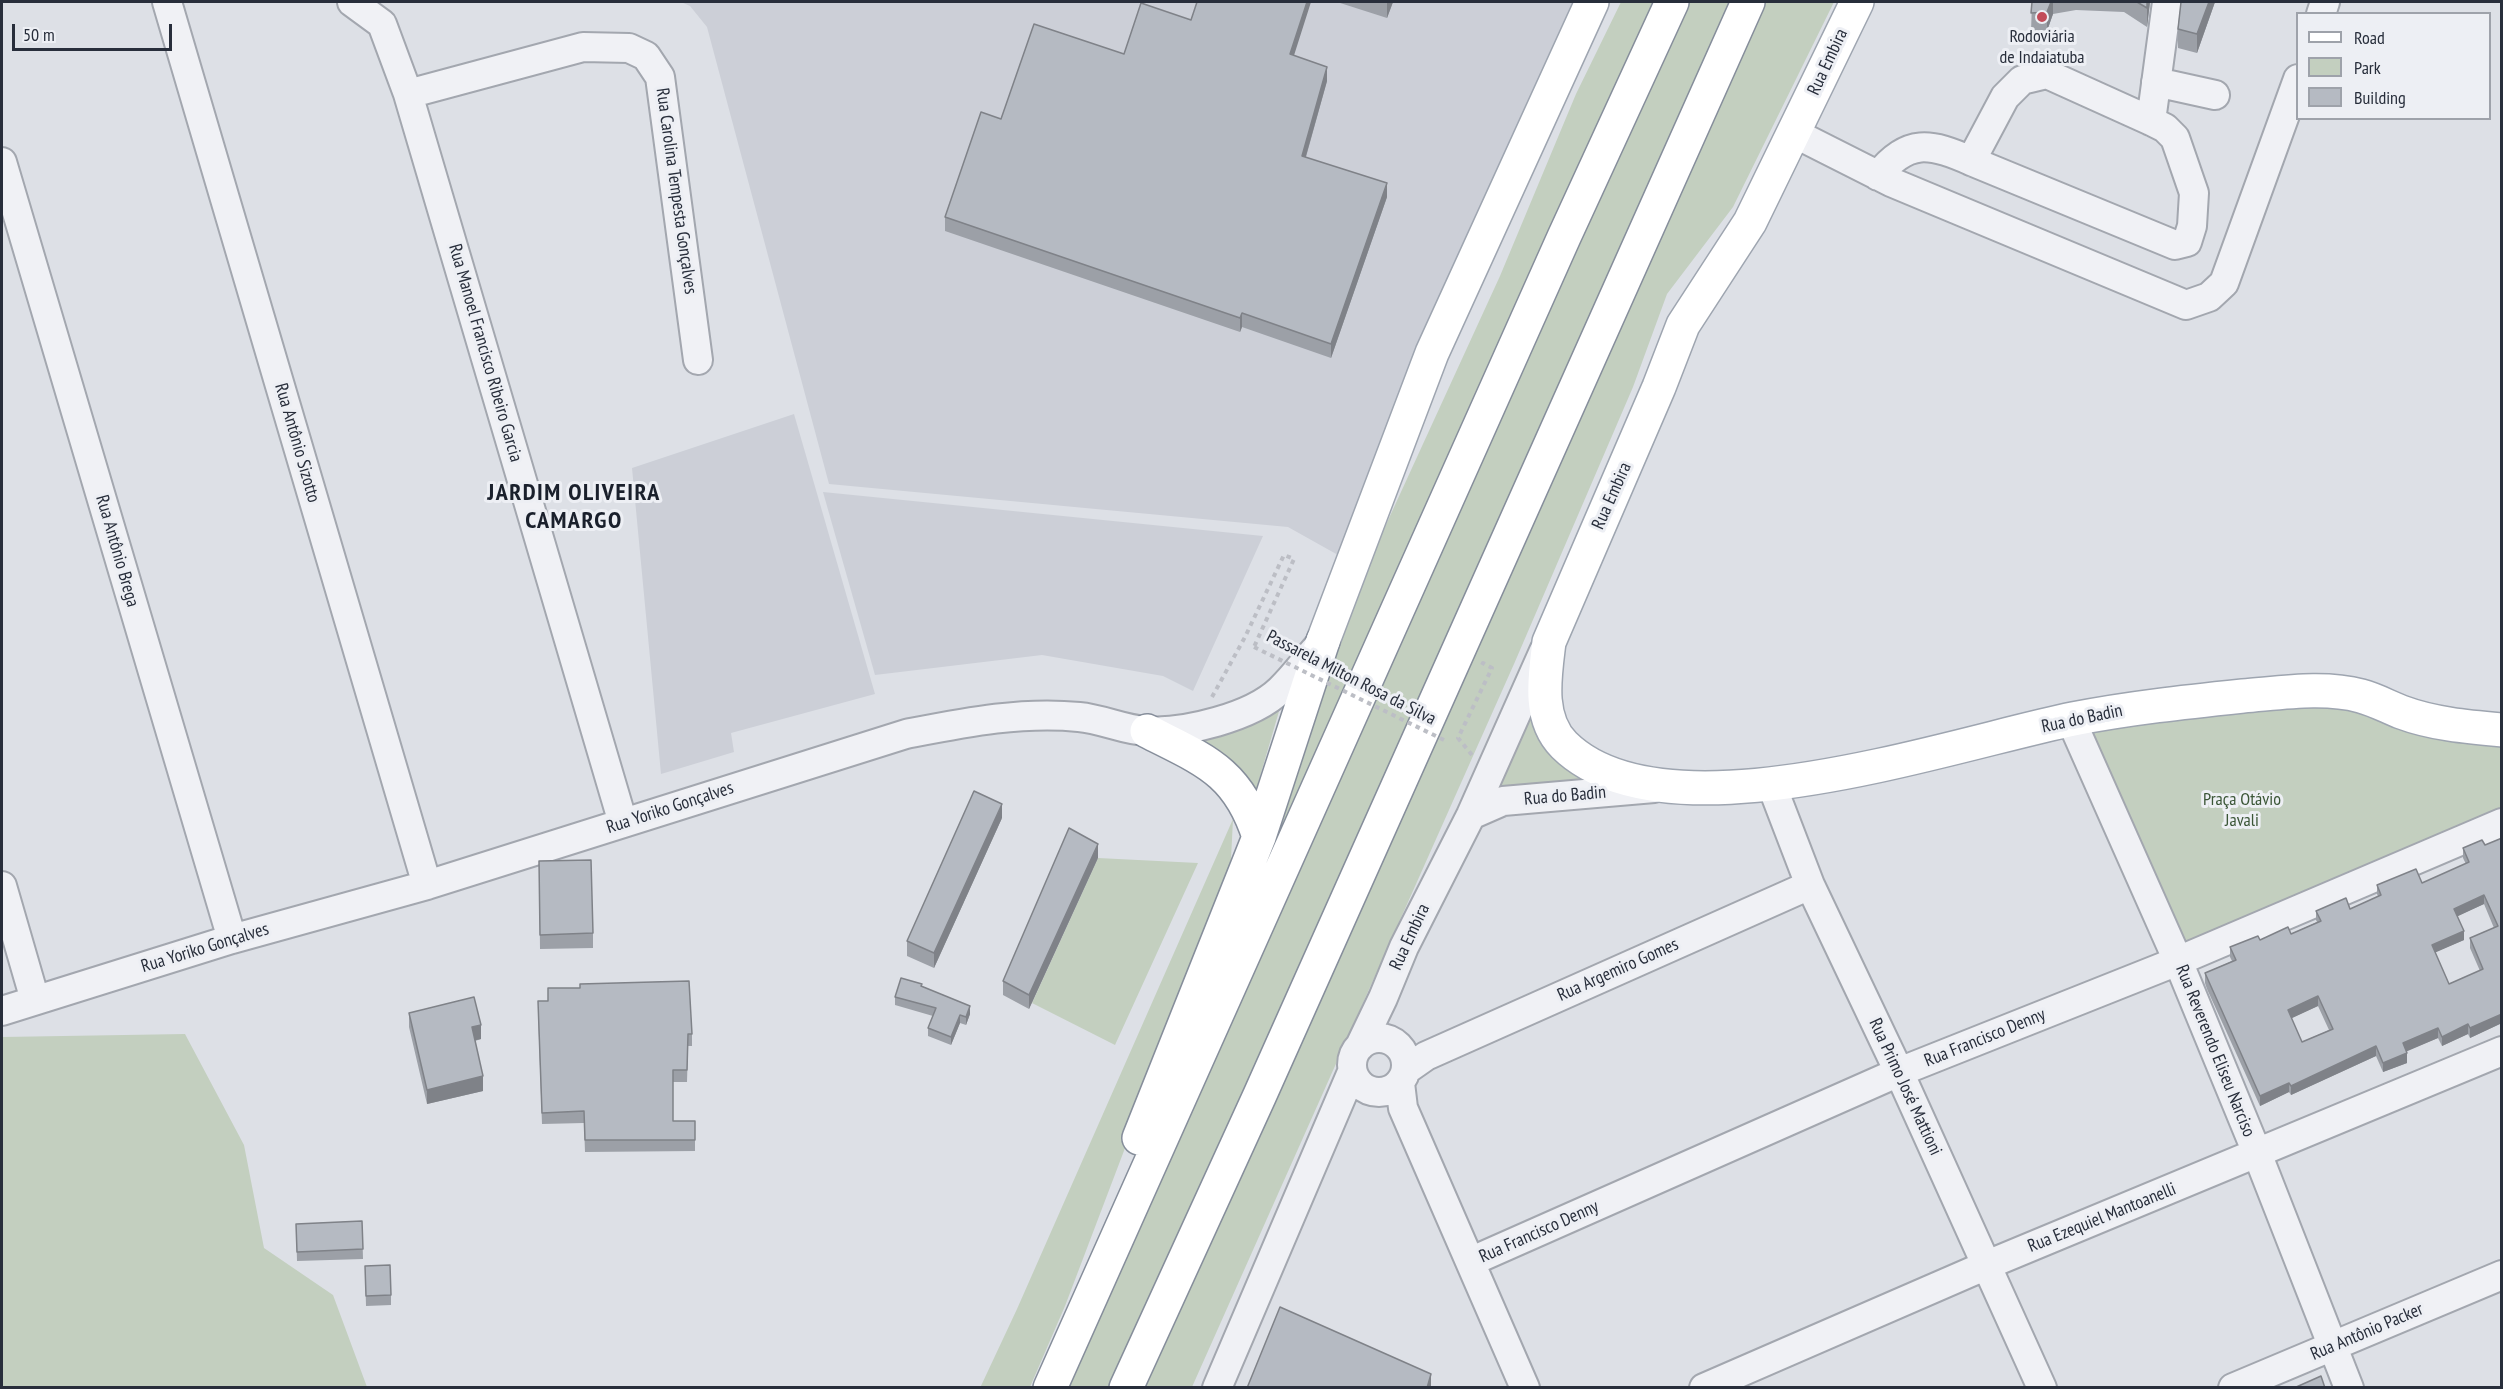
<!DOCTYPE html>
<html>
<head>
<meta charset="utf-8">
<style>
  body { margin:0 }
  #map { position:relative; width:2503px; height:1389px; overflow:hidden; background:#dde0e6; font-family:"PT Sans Narrow",sans-serif }
  canvas { display:block }
  .frame { position:absolute; inset:0; border:3px solid #282e3b; pointer-events:none }
  .legend { position:absolute; left:2296px; top:12px; width:195px; height:108px; box-sizing:border-box; background:#edeff4; border:2px solid #9ea2aa; margin:0; padding:8px 10px; list-style:none; font-size:18px; color:#282e3b }
  .legend li { display:flex; align-items:center; gap:12px; height:30px }
  .legend b { width:30px; border:2px solid #9ea2aa }
  .scale { position:absolute; left:12px; top:24px; width:160px; height:27px; box-sizing:border-box; border:3px solid #282e3b; border-top:0; padding-left:8px; font-size:18px; line-height:21px; white-space:nowrap; color:#282e3b; -webkit-text-stroke:4px #edeff4; paint-order:stroke }
</style>
</head>
<body>
<div id="map">
<canvas width="2503" height="1389"></canvas>
<div class="frame"></div>
<ul class="legend">
<li><b style="height:8px;background:#fff"></b>Road</li>
<li><b style="height:16px;background:#c3cfbf"></b>Park</li>
<li><b style="height:16px;background:#b5bac2"></b>Building</li>
</ul>
<div class="scale">50 m</div>
</div>
<script>
const ctx = document.querySelector('canvas').getContext('2d');
ctx.lineJoin = 'round';
function paint(path, color) { ctx.fillStyle = color; ctx.fill(path, 'evenodd'); }
function trace(path, color, width, dash) { ctx.strokeStyle = color; ctx.lineWidth = width; ctx.lineCap = dash ? 'butt' : 'round'; ctx.setLineDash(dash || []); ctx.stroke(path); }
function drawText(font, color, halo, rows, align = 'center') {
  ctx.font = font + ' "PT Sans Narrow",sans-serif'; ctx.lineWidth = 6; ctx.setLineDash([]); ctx.textBaseline = 'middle'; ctx.strokeStyle = halo; ctx.fillStyle = color; for (const [text, x, y, turn = 0] of rows) {
    ctx.save(); ctx.translate(x, y); ctx.rotate((+turn || 0) * Math.PI / 180); ctx.textAlign = isNaN(turn) ? turn : align; if (halo) ctx.strokeText(text, 0, 0); ctx.fillText(text, 0, 0); ctx.restore();
  }
}
const built = new Path2D(`
  M681,2H1575L1338,555L1288,527L829,484L707,27L690,6Z
  M794,414L875,694L731,733L734,752L661,774L632,468Z
  M823,492L1263,536L1193,691L1163,676L1042,655L875,675Z`);
const green = new Path2D(`
  M1621,2H1659L1261,890L1255,885L1340,625L1500,276L1576,94Z
  M1686,2H1735L1113,1387L1066,1388Z
  M1762,2H1834L1733,207L1667,294L1633,387L1514,664L1192,1387L1140,1388Z
  M1535,671L1547,711L1631,785L1506,796L1496,775Z
  M2338,692L2501,734V818L2183,959L2078,724Z
  M1282,701L1254,797L1186,741C1230,734 1245,726 1282,701Z
  M1233,819L1231,859L1217,906L1065,1306L1030,1387L980,1388L1017,1309Z
  M1098,858L1198,863L1115,1045L1032,1003Z
  M185,1034L244,1145L264,1248L333,1295L367,1387H2V1037Z`);
const path = new Path2D(`
  M1212,697L1245,637L1284,555L1294,559L1254,647
  M1472,755L1458,738L1492,668L1483,663L1482,665`);
const minor = new Path2D(`
  M167,2L427,885
  M352,2L382,24L408,94L623,823
  M2321,14L2325,2
  M2156,82L2215,95
  M408,94L583,47L629,48L646,56L660,77L698,360
  M2151,121L2167,2
  M1794,133L1891,182L2186,305L2209,297L2224,283L2298,79
  M2,162L232,939
  M1878,176C1907,138 1931,143 1971,161L2175,245L2187,242L2192,226L2194,193L2175,138L2165,128L2151,121L2047,74L2022,80L2005,97L1971,161
  M2071,720L2178,961L2257,1153L2349,1388
  M1772,786L1810,885L1899,1072L2042,1388
  M1471,815L1503,801L1654,788
  M2,886L35,1000
  M2,1011L232,939L427,885L906,734C963,723 1021,711 1079,717C1102,719 1124,730 1146,731C1184,734 1252,717 1280,690C1295,676 1308,657 1322,642
  M1352 1065a27 27 0 1 1 54 0a27 27 0 1 1-54 0Z
  M1360,1046L1383,998L1404,947L1471,815L1544,651
  M1406,1070L1426,1056L1810,885
  M1400,1083L1403,1108L1525,1388
  M1472,1261L1899,1072L2178,961L2502,823
  M1217,1388L1352,1072
  M1704,1388L1987,1265L2502,1051
  M2233,1388L2502,1275`);
const major = new Path2D(`
  M1857,2L1750,222L1683,325L1659,387L1549,642C1545,675 1537,718 1564,745C1664,844 1950,744 2073,719C2129,708 2186,702 2243,696C2281,693 2324,686 2361,696C2376,700 2388,707 2401,712C2433,724 2468,727 2502,730
  M1323,641L1432,353L1592,2`);
const highway = new Path2D(`
  M1147,731C1204,760 1238,771 1259,837
  M1139,1138L1259,837L1323,641
  M1050,1388L1564,237L1672,2
  M1126,1388L1259,1097L1748,2`);
const pathBridge = new Path2D(`
  M1254,647L1446,741`);
const wall = new Path2D(`
  M1337,2H1393L1387,18Z
  M2032,2H2150L2147,27L2124,12L2076,10L2053,14L2047,31L2031,32Z
  M2181,2H2215L2197,53L2178,48V29Z
  M1191,20L1294,55L1327,81L1306,157L1387,197L1331,358L1242,327L1240,332L945,231V217L1001,119L1124,54Z
  M1002,818L934,968L907,956V941Z
  M2502,838V1023L2470,1038L2468,1034L2442,1046L2438,1038L2406,1051L2407,1063L2383,1072L2376,1056L2291,1095L2289,1092L2260,1106L2207,989L2205,983V973L2232,961L2230,957V947L2291,934L2317,922L2316,920V911L2350,909L2378,896L2377,894V885L2422,883L2466,864L2463,858V848L2485,845ZM2484,904L2494,928L2470,938V948L2480,971L2449,984L2435,952L2464,940L2457,916ZM2318,1006L2329,1030L2302,1042L2291,1018Z
  M1098,858L1029,1009L1003,995V981Z
  M539,861L593,933V948L540,949Z
  M922,987L970,1014L966,1025L960,1023L951,1045L928,1036V1028L933,1016L895,1005V997Z
  M548,1001L692,1034V1046H688L687,1082H673V1121H695V1151L585,1152L584,1123L542,1124L538,1013Z
  M409,1013L481,1039L475,1041L483,1091L427,1104L409,1027Z
  M362,1221L363,1259L297,1261L296,1224Z
  M365,1266L391,1295V1305L366,1306Z`);
const shadedWall = new Path2D(`
  M1307,2H1311L1290,68V54Z
  M1388,2H1393L1387,18V3Z
  M2051,2H2053V14L2047,31V12Z
  M2147,2H2150L2147,27Z
  M2209,2H2215L2197,53V34Z
  M1327,67V81L1302,170V156Z
  M1387,183V197L1331,358V344Z
  M1242,313V327L1240,332V318Z
  M1002,804V818L934,968V953Z
  M1098,844V858L1029,1009V995Z
  M2484,895V904L2454,918V909Z
  M2464,931V940L2432,954V945Z
  M2318,996V1006L2288,1020V1010Z
  M970,1006V1014L966,1025V1017Z
  M2502,1014V1023L2470,1038V1028Z
  M960,1015V1023L951,1045V1037Z
  M2468,1024V1034L2442,1046V1037Z
  M481,1025V1039L472,1041V1027Z
  M2438,1028V1038L2403,1053V1043Z
  M2376,1046V1056L2291,1095V1086Z
  M2407,1053V1063L2383,1072V1063Z
  M483,1076V1091L427,1104V1090Z
  M2289,1083V1092L2260,1106V1096Z
  M1431,1374V1388H1427Z`);
const building = new Path2D(`
  M1197,2H1307L1290,54L1327,67L1302,156L1387,183L1331,344L1242,313L1240,318L945,217L981,112L1001,119L1034,24L1124,54L1141,3L1191,20Z
  M2032,2H2051L2047,12L2031,13Z
  M2137,2H2147V8Z
  M2181,2H2209L2197,34L2178,29Z
  M974,791L1002,804L934,953L907,941Z
  M1069,828L1098,844L1029,995L1003,981Z
  M2502,838V1014L2470,1028L2468,1024L2442,1037L2438,1028L2403,1043L2407,1053L2383,1063L2376,1046L2291,1086L2289,1083L2260,1096L2205,973L2236,960L2230,947L2258,936L2260,940L2288,927L2291,934L2321,921L2316,911L2346,898L2350,909L2381,895L2377,885L2416,869L2422,883L2469,862L2463,848L2482,840L2485,845ZM2484,895L2498,926L2470,938L2483,969L2449,984L2432,945L2464,931L2454,909ZM2318,996L2333,1029L2302,1042L2288,1010Z
  M591,860L593,933L540,935L539,861Z
  M901,978L922,984L921,986L970,1006L966,1017L960,1015L951,1037L928,1028L936,1008L895,997Z
  M689,981L692,1034H688L687,1070H673V1121H695V1140H585L584,1111L542,1113L538,1001H548V988H580V984Z
  M474,997L481,1025L472,1027L483,1076L427,1090L409,1013Z
  M362,1221L363,1249L297,1252L296,1224Z
  M390,1265L391,1295L366,1296L365,1266Z
  M1280,1307L1431,1374L1427,1388H1247Z
  M2321,1376L2325,1388H2294Z`);
const markers = [
  [2042,17,6,"#c24c59"]
];
const poiNames = [
  ["Rodoviária",2042,37],
  ["de Indaiatuba",2042,58]
];
const streetNames = [
  ["Rua Embira",1828,62,-65],
  ["Rua Carolina Tempesta Gonçalves",676,191,82],
  ["Rua Manoel Francisco Ribeiro Garcia",485,353,74],
  ["Rua Antônio Sizotto",297,443,74],
  ["Rua Embira",1612,496,-66],
  ["Rua Antônio Brega",117,551,74],
  ["Passarela Milton Rosa da Silva",1351,678,27],
  ["Rua do Badin",2082,719,-12],
  ["Rua do Badin",1565,796,-5],
  ["Rua Yoriko Gonçalves",670,808,-18],
  ["Rua Embira",1410,937,-65],
  ["Rua Yoriko Gonçalves",205,948,-17],
  ["Rua Argemiro Gomes",1618,970,-24],
  ["Rua Francisco Denny",1985,1038,-22],
  ["Rua Reverendo Eliseu Narciso",2215,1051,68],
  ["Rua Primo José Mattioni",1905,1087,65],
  ["Rua Ezequiel Mantoanelli",2102,1218,-22],
  ["Rua Francisco Denny",1539,1232,-24],
  ["Rua Antônio Packer",2367,1332,-23]
];
const parkNames = [
  ["Praça Otávio",2242,800],
  ["Javali",2242,821]
];
const districtNames = [
  ["JARDIM OLIVEIRA",574,493],
  ["CAMARGO",574,521]
];
paint(built, '#cccfd7');
paint(green, '#c3cfbf');
trace(minor, '#a3a7af', 32);
trace(major, '#9ea5b0', 36);
trace(highway, '#868e9b', 36);
trace(path, '#bcbec5', 4, [4.5, 4.5]);
trace(minor, '#f0f1f5', 28);
trace(major, '#fff', 33);
trace(highway, '#fff', 33);
trace(pathBridge, '#bcbec5', 4, [4.5, 4.5]);
paint(wall, '#9ca0a7');
paint(shadedWall, '#7f8288');
paint(building, '#b5bac2');
trace(building, '#7f8288', 1.5);
for (const [x, y, r, color] of markers) { const dot = new Path2D(); dot.arc(x, y, r, 0, 2 * Math.PI); ctx.fillStyle = color; ctx.fill(dot); trace(dot, '#edeff4', 2); }
drawText('18px', '#282e3b', '#edeff4', poiNames);
drawText('18px', '#282e3b', '#edeff4', streetNames);
drawText('18px', '#3b5637', '#edeff4', parkNames);
ctx.letterSpacing = '1.5px';
drawText('bold 24px', '#1a202c', '#edeff4', districtNames);
ctx.letterSpacing = '0px';
</script>
</body>
</html>
